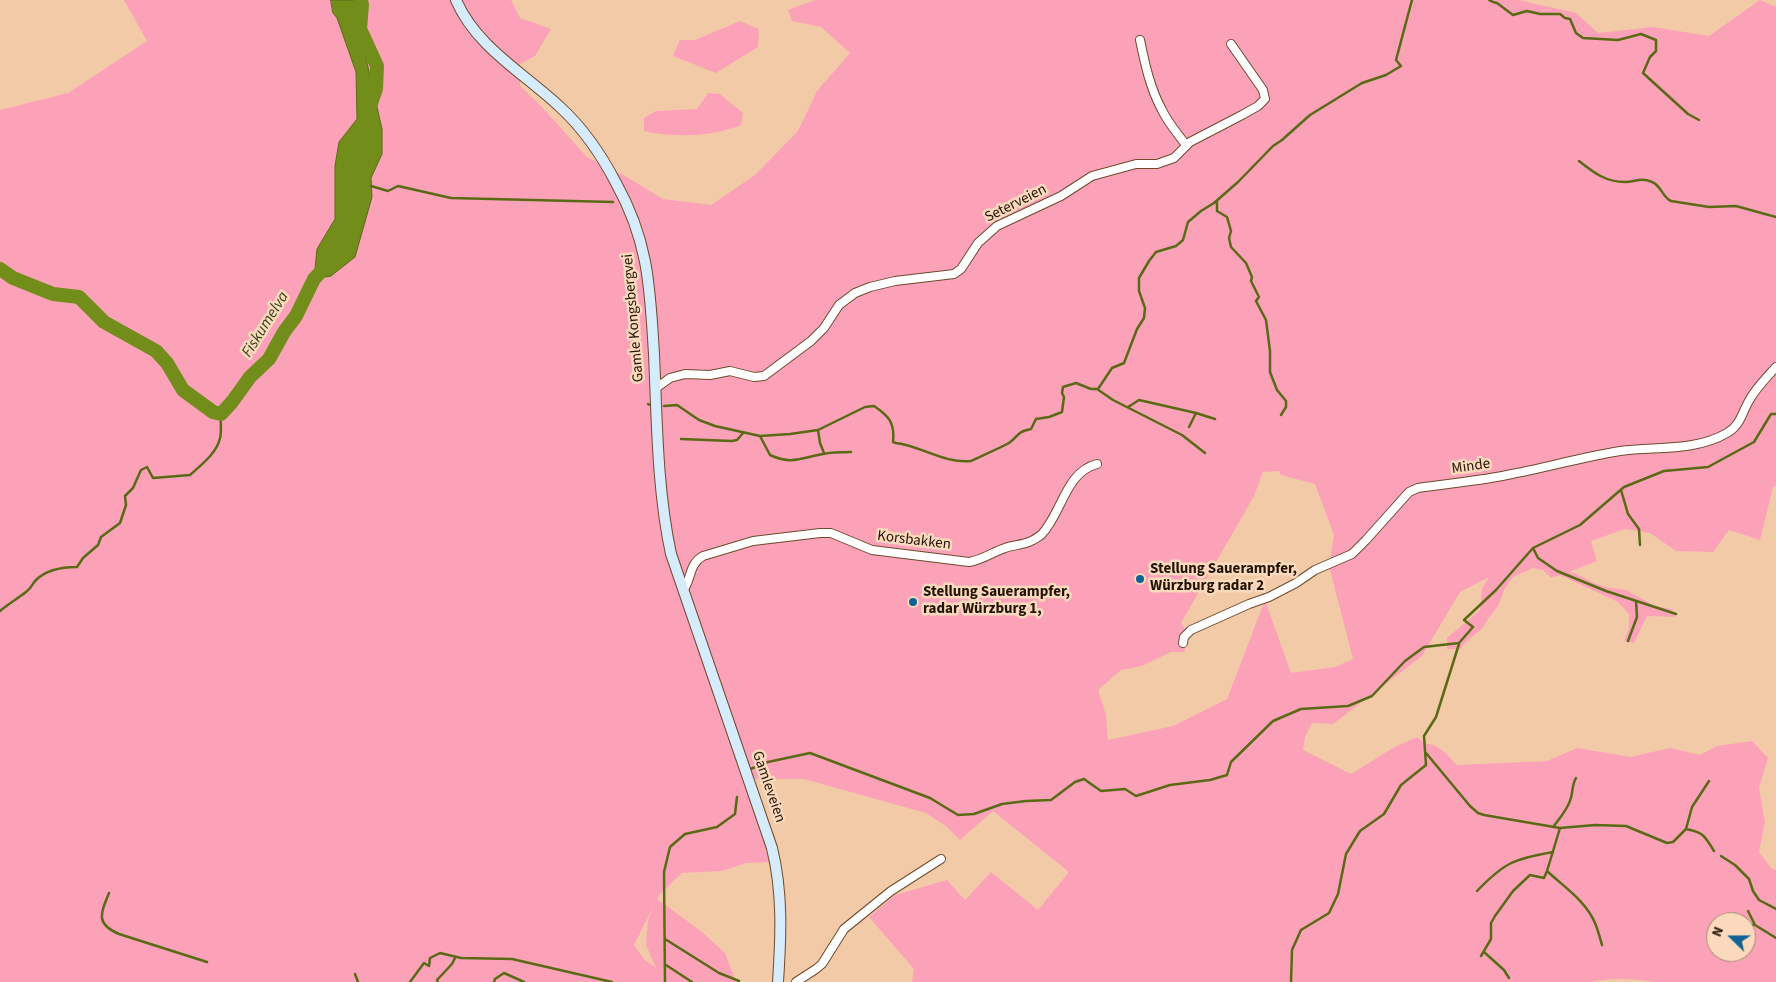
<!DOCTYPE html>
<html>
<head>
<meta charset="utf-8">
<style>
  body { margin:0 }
  #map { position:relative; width:1776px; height:982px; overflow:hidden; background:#f3caa8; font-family:"Source Sans 3",sans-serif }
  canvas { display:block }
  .north { position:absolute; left:1706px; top:912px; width:50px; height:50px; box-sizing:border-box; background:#fad9bd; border:1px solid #a48a74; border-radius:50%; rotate:292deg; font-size:14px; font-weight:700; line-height:20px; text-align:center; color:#221407 }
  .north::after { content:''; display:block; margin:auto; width:18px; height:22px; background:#106294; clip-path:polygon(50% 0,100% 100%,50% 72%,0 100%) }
</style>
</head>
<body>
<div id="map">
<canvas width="1776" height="982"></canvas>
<div class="north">N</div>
</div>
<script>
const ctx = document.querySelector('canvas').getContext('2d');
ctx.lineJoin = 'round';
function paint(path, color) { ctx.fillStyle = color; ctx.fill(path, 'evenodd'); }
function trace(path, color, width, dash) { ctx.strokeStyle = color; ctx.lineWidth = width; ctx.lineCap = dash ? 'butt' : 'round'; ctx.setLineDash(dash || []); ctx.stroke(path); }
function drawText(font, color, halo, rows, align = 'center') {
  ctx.font = font + ' "Source Sans 3",sans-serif'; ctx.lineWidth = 5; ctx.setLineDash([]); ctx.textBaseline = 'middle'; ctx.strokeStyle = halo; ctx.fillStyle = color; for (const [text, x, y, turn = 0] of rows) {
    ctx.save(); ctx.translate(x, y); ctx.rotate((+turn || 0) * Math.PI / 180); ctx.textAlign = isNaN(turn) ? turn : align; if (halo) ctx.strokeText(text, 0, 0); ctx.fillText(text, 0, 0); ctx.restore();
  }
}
const green = new Path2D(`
  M124,0H331L333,13L337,18L356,72L357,119L339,142L335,166V220L317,249L315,279L372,197L371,178L382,154V129L361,36L360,9L355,0H511L520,18L551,29L535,56L520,64V86L541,106L587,157L625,176L663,199L711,205L755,175L798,131L817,91L850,53L821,27L792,21L788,10L815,0H1519L1576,13L1598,33L1653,27L1709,36L1760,0L1776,7V486L1773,487L1760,540L1729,530L1713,552L1676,551L1650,533L1625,529L1591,541L1597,561L1569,572L1575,573L1596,584L1610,588L1626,590L1655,606L1672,609L1675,617L1647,616L1634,643L1624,641L1629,628V614L1618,602L1560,575L1551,578L1543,570L1533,568L1513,577L1505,588L1498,606L1488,619L1483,628L1467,641L1460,649H1447V638L1480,610L1482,589L1489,577L1460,592L1422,656L1333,724L1312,723L1305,737L1303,750L1351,774L1393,748L1417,737C1426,746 1429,742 1439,748C1446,752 1451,759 1457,765L1547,761L1577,748L1630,757L1670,748L1700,755L1717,746L1752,741L1768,758L1759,788L1765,822L1759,852L1772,869L1776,870V982H1655C1634,979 1612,977 1591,982H912L914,969L869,917L895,895L947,880L965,900L991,872L1038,910L1069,872L993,811L960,840L947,827L926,813L804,779H745L770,862L746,863L722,871L682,873L660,894L657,899L701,931L725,953L735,979V982H0V110L68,93L147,41ZM1279,471L1281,475L1315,484L1334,535L1329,566L1353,659L1335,667L1291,673L1265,600L1227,699L1173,726L1108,740L1106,715L1098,690L1121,670L1142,666L1171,652H1184L1189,635L1181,623L1254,496L1263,472ZM653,907L648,920L646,945L656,968L644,959L634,945ZM1716,922H1746V952H1716Z
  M740,21L759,29L758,47L716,73L673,56L680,40H695Z
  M708,93L720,94L743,113L741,125C711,137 675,138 644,131V118L656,111L697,109Z`);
const water = new Path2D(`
  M331,0H355L360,9L361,36L382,129V154L371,178L372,197L355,257L331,276L314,279L317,249L335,219V166L339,142L357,119L356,72L337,18L333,13Z`);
const stream = new Path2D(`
  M1489,0L1493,2L1497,3L1513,15L1527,11L1540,14H1560L1565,18L1570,19L1576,33L1583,38L1618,40L1641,34L1656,40V51L1650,57L1643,73L1688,114L1699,120
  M1579,161C1594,173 1606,182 1625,182C1636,182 1640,177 1652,182C1661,185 1662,197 1671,201L1709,207L1736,206L1776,217
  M371,186L388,191L398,186L451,198L613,202
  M1217,201V211L1227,217L1231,231L1229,238L1231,247L1246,263L1252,277L1251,281L1259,297L1256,301L1266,320L1270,351V372L1277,390L1286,401V407L1281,415
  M1098,389L1112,368L1124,363L1137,329L1144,318L1145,308L1139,291V278L1149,261L1156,252L1176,246L1183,240L1188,222L1201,211L1214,203L1238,182L1273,146L1282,140L1310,115L1362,83L1386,75L1401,66L1396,60L1412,0
  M648,404L650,405
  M664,406L677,405L699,420L715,426L760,436L790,434L818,430L865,407L874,406C889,416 895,423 893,442L896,443C921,446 945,464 971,461C973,460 1006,445 1009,443C1020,435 1016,432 1031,429L1036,419L1049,417L1062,412L1064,397L1062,393L1063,387L1076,383L1091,389H1097L1113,400L1182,435L1205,453
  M1128,407L1139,400L1196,413L1215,419
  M1189,427L1196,413
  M818,430L820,443L824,453
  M760,436L770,455C792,465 801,458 823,454C832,452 842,452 851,452
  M681,439L732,441L737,440L743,433
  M1621,490L1628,514L1639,529L1640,545
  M1533,548L1538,558L1557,571L1606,591L1676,614
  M0,611C8,604 17,599 26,592C31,589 32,584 36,580C47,569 63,567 77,567L83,558L98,545L101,537L120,523L126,505L125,496L133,488L141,470L147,467L153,478L190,475C201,465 217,453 220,438C222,431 220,421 221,414
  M1628,641L1637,617L1636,601
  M1426,753L1470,806L1478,813L1484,815L1560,828L1595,825L1626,826L1667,843L1673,842L1686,829C1703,832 1705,836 1714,851
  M748,770L768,762L810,753L930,798L958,815L974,814L1002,804L1026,801L1051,800L1075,782L1084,779L1101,791L1125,789L1136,796L1170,785L1210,780L1227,775L1231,762L1273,721L1301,709L1348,706L1372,696L1405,661L1424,647L1459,643L1473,627L1464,620L1496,590L1533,548L1580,525L1624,487L1664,471L1708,467L1754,442L1771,414H1776
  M1553,827C1560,818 1568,809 1571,798C1573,790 1572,785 1576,778
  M1560,828L1547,871C1563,886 1586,901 1595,923C1598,930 1600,938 1602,945
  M1686,829L1692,807L1709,781
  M1721,856L1735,865L1749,879L1753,891L1759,900L1776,909
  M1477,891C1505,862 1514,859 1553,852
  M109,893C100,915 96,924 119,934L207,962
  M1748,911L1755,925L1776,938
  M1712,924L1716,925
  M1746,925H1754
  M665,939L719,973L739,981
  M1484,952L1504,970L1509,978
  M1481,956L1491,939V923L1495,916L1513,891L1530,875L1544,878L1547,871
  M666,965L692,982
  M355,974L358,982
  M410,982L424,963L429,966L430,958L440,953L461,958L512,959L612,982
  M438,982L437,980L452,964L455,958
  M494,982L495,979L504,973L524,982
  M665,982L664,872L670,847L685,834L717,827L735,814L737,797
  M1291,982L1292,950L1301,930L1329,913L1338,894L1346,854L1360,831L1384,814L1401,785L1426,765L1424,736L1436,717L1459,644`);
const river = new Path2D(`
  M361,0L362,5L360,29L377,66L376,89L368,112
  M0,269L13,278L53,294L79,297L104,322L156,351L167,363L183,390L213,412L221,414L232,402L250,377L269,359L284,332L296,316L314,279L327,265`);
const minor = new Path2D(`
  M1140,40C1145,64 1150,88 1162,110C1168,123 1178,134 1186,145
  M656,388L670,378L685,374L710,375L730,371L754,377L764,376L811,341L824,328L839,305L855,293L870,287L895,281L954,274L961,269L978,243L997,226L1061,196L1092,176L1136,164H1157L1174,158L1190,142L1242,115L1258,106L1265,99L1263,90L1231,44
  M684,589C692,577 689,564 703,556L753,541L820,533H831L872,550L969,562C982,560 993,552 1005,548C1013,545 1023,545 1031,541C1034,540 1038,537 1041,535C1062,514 1065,472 1097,464
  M1183,643L1184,637L1191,630L1249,604L1269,597L1296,583L1315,570L1352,554L1366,540L1409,492L1418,488C1449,483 1481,481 1512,474C1548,467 1583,457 1620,451C1655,446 1694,452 1727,433C1741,425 1742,412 1750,399C1756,388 1767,377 1776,367
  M796,982L816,969L822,964L844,929L891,891L941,859`);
const secondary = new Path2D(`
  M456,0C476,47 524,73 560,107C583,128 602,156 616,183C649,242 650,289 654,354C657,420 657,489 671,554L772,848C783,893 781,936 778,982`);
const markers = [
  [1140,579,5,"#106294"],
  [913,602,5,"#106294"]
];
const streetNames = [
  ["Seterveien",1016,204,-27],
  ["Gamle Kongsbergvei",634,318,-95],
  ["Minde",1471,467,-8],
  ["Korsbakken",914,541,7],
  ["Gamleveien",768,787,71]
];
const poiNames = [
  ["Stellung Sauerampfer,",1150,570],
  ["Würzburg radar 2",1150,587],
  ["Stellung Sauerampfer,",923,593],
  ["radar Würzburg 1,",923,610]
];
const waterNames = [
  ["Fiskumelva",266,325,-58]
];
paint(green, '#fba2b9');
paint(water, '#728d1a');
trace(water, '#5a6914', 1);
trace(stream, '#5a6914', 2.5);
trace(river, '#728d1a', 14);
trace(minor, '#6c4a2b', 10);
trace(secondary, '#6c4a2b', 12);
trace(minor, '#fff', 8);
trace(secondary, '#d6ecfd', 10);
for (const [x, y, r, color] of markers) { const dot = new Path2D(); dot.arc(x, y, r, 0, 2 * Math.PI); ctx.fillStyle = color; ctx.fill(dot); trace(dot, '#fad9bd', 2); }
drawText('15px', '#221407', '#fad9bd', streetNames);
drawText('bold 15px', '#221407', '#fad9bd', poiNames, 'left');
drawText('italic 16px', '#354116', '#fad9bd', waterNames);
</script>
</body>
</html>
